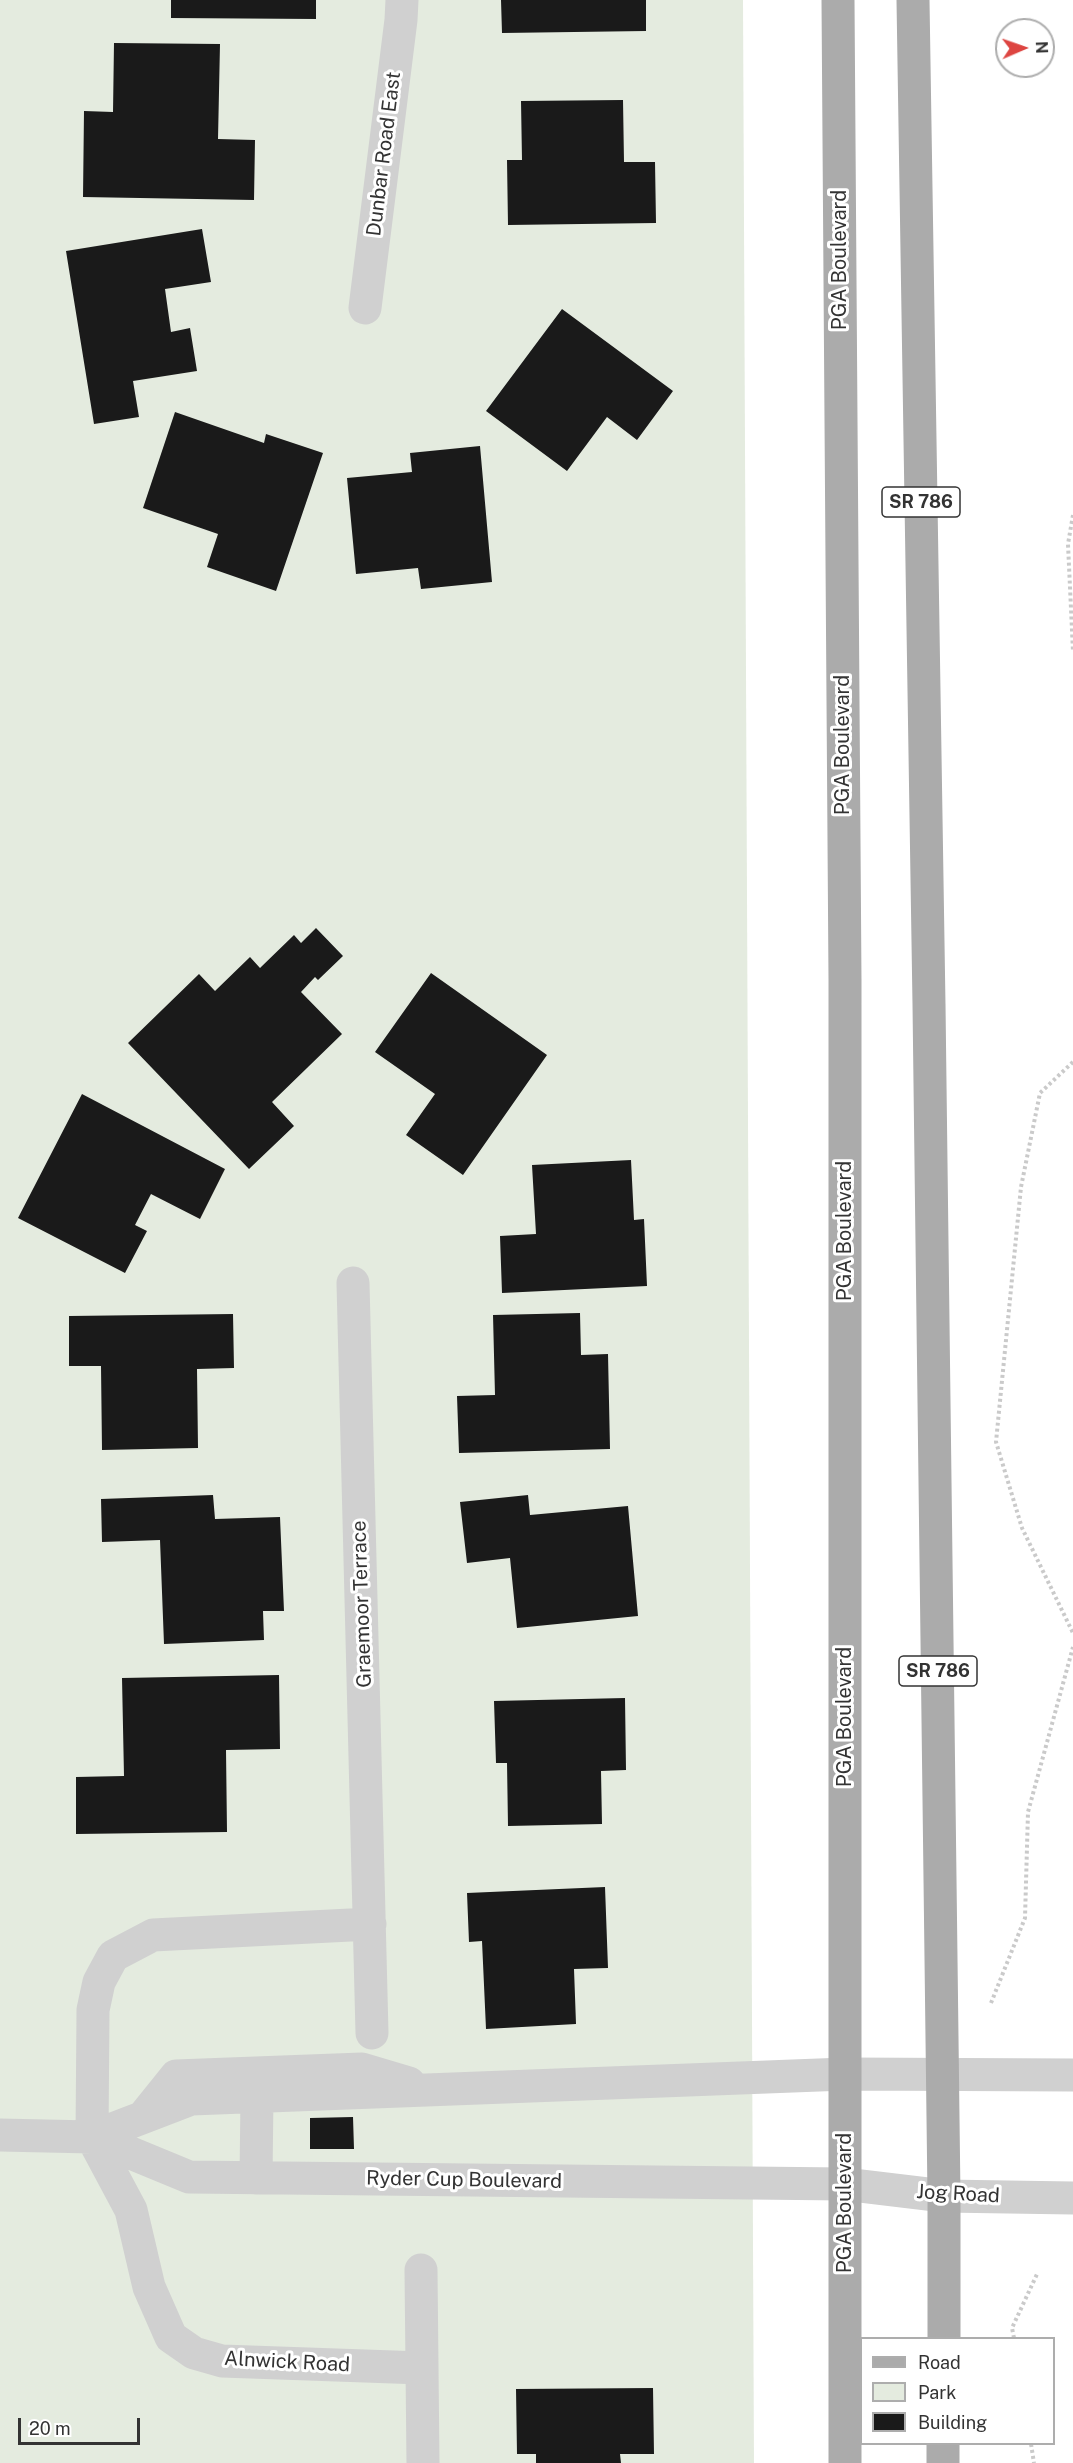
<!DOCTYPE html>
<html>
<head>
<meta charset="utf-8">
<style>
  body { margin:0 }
  #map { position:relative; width:1073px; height:2463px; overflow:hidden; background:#fff; font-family:"Public Sans",sans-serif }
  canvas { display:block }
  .legend { position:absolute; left:860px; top:2337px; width:195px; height:108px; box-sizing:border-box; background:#fff; border:2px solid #adadad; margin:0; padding:8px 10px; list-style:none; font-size:18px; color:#333 }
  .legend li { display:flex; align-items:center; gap:12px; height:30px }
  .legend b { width:30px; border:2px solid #adadad }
  .north { position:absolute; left:995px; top:18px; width:60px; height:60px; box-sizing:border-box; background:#fff; border:2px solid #adadad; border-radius:50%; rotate:88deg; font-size:16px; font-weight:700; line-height:24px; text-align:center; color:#333 }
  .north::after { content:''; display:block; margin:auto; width:21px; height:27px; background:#dd4541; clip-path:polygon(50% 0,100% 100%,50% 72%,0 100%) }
  .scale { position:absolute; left:18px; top:2418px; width:122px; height:27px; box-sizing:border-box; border:3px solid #333; border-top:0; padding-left:8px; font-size:18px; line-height:21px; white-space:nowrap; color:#333; -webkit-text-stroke:4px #fff; paint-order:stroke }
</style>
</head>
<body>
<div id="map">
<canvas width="1073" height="2463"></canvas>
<ul class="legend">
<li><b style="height:8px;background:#ababab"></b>Road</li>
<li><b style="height:16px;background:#e4ebdf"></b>Park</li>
<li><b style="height:16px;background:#1a1a1a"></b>Building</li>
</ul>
<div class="north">N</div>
<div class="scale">20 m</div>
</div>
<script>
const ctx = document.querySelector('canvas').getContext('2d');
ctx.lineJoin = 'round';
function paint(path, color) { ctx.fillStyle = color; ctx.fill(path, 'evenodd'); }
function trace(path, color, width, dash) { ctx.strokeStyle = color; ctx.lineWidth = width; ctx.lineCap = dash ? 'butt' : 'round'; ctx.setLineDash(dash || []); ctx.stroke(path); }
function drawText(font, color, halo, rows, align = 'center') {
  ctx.font = font + ' "Public Sans",sans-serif'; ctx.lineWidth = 6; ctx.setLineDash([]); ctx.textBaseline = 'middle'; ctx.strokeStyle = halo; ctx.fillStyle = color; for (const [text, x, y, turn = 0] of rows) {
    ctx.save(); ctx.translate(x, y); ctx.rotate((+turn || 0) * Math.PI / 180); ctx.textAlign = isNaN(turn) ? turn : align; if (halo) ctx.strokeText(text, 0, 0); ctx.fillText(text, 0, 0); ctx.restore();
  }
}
const green = new Path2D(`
  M0,0H743L754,2463H0Z`);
const building = new Path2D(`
  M171,0H316V19L171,18Z
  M501,0H646V31L502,33Z
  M114,43L220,44L218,139L255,140L254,200L83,197L84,111L113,112Z
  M623,100L624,162H655L656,223L508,225L507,160H522L521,101Z
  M202,229L211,282L165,289L171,332L190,328L197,371L133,381L139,417L94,424L66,251Z
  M562,309L673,391L637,440L607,417L567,471L486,411Z
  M175,412L264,443L266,434L323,453L276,591L207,567L218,534L143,508Z
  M480,446L492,582L421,589L418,568L356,574L347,478L412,472L410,453Z
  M316,928L343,956L318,980L315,977L301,992L342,1034L272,1102L294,1126L249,1169L128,1043L199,974L215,991L250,957L260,968L294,935L301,943Z
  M431,973L547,1055L463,1175L406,1135L435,1094L375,1052Z
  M82,1094L225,1169L200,1219L151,1194L135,1225L147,1231L125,1273L18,1218Z
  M631,1160L634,1220L644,1219L647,1286L502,1293L500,1236L536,1234L532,1165Z
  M580,1313L581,1355L608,1354L610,1449L459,1453L457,1396L495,1395L493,1315Z
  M233,1314L234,1368L197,1369L198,1448L102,1450L101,1366H69V1316Z
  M213,1495L215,1519L280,1517L284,1611H263L264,1640L164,1644L160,1540L102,1542L101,1499Z
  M528,1495L530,1515L628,1506L638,1616L517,1628L510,1558L467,1563L460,1502Z
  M279,1675L280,1749L226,1750L227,1832L76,1834V1777L124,1776L122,1678Z
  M625,1698L626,1770L601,1771L602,1824L508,1826L507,1763H496L494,1701Z
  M605,1887L608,1968L574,1969L576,2024L486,2029L482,1941L469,1942L467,1893Z
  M353,2117L354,2149H310V2118Z
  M653,2388L654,2454H620L621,2463H536V2454H517L516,2389Z`);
const path = new Path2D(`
  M1073,515L1068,544L1073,652
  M1073,1062L1040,1093L1021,1187L996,1442L1022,1528L1073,1633
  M991,2003L1025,1918L1028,1812L1073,1647
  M1014,2338L1012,2328L1038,2272
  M1031,2444L1034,2463`);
const minor = new Path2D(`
  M365,308L401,20L402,0
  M353,1283L372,2033
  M370,1924L153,1935L113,1956L99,1982L93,2010L92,2137L131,2210L149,2287L171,2337L194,2353L222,2361L422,2368
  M143,2117L176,2076L362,2069L409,2083
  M0,2135L92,2137L189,2177L844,2184L944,2196L1073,2198
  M92,2137L191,2099L845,2074L1073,2075
  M256,2178L257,2097
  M421,2270L423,2463`);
const major = new Path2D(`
  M838,0L845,979V2463
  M913,0L929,1004L944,2196V2338
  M943,2463V2444`);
const shields = [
  [921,502,78],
  [938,1671,78]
];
const shieldNames = [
  ["SR 786",921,502],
  ["SR 786",938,1671]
];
const streetNames = [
  ["Dunbar Road East",384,154,-83],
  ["PGA Boulevard",840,260,-90],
  ["PGA Boulevard",843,745,-90],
  ["PGA Boulevard",845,1231,-90],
  ["Graemoor Terrace",362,1604,-92],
  ["PGA Boulevard",845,1717,-90],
  ["Ryder Cup Boulevard",464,2180,1],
  ["Jog Road",958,2194,3],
  ["PGA Boulevard",845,2203,-90],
  ["Alnwick Road",287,2362,3]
];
paint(green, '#e4ebdf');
paint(building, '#1a1a1a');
trace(path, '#cacaca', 4, [3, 3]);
trace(minor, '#d0d0d0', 33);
trace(major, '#ababab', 33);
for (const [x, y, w] of shields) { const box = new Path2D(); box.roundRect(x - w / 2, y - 15, w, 30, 4.5); ctx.fillStyle = '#fff'; ctx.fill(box); trace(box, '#333', 1.5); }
drawText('bold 18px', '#333', null, shieldNames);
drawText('20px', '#333', '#fff', streetNames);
</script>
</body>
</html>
